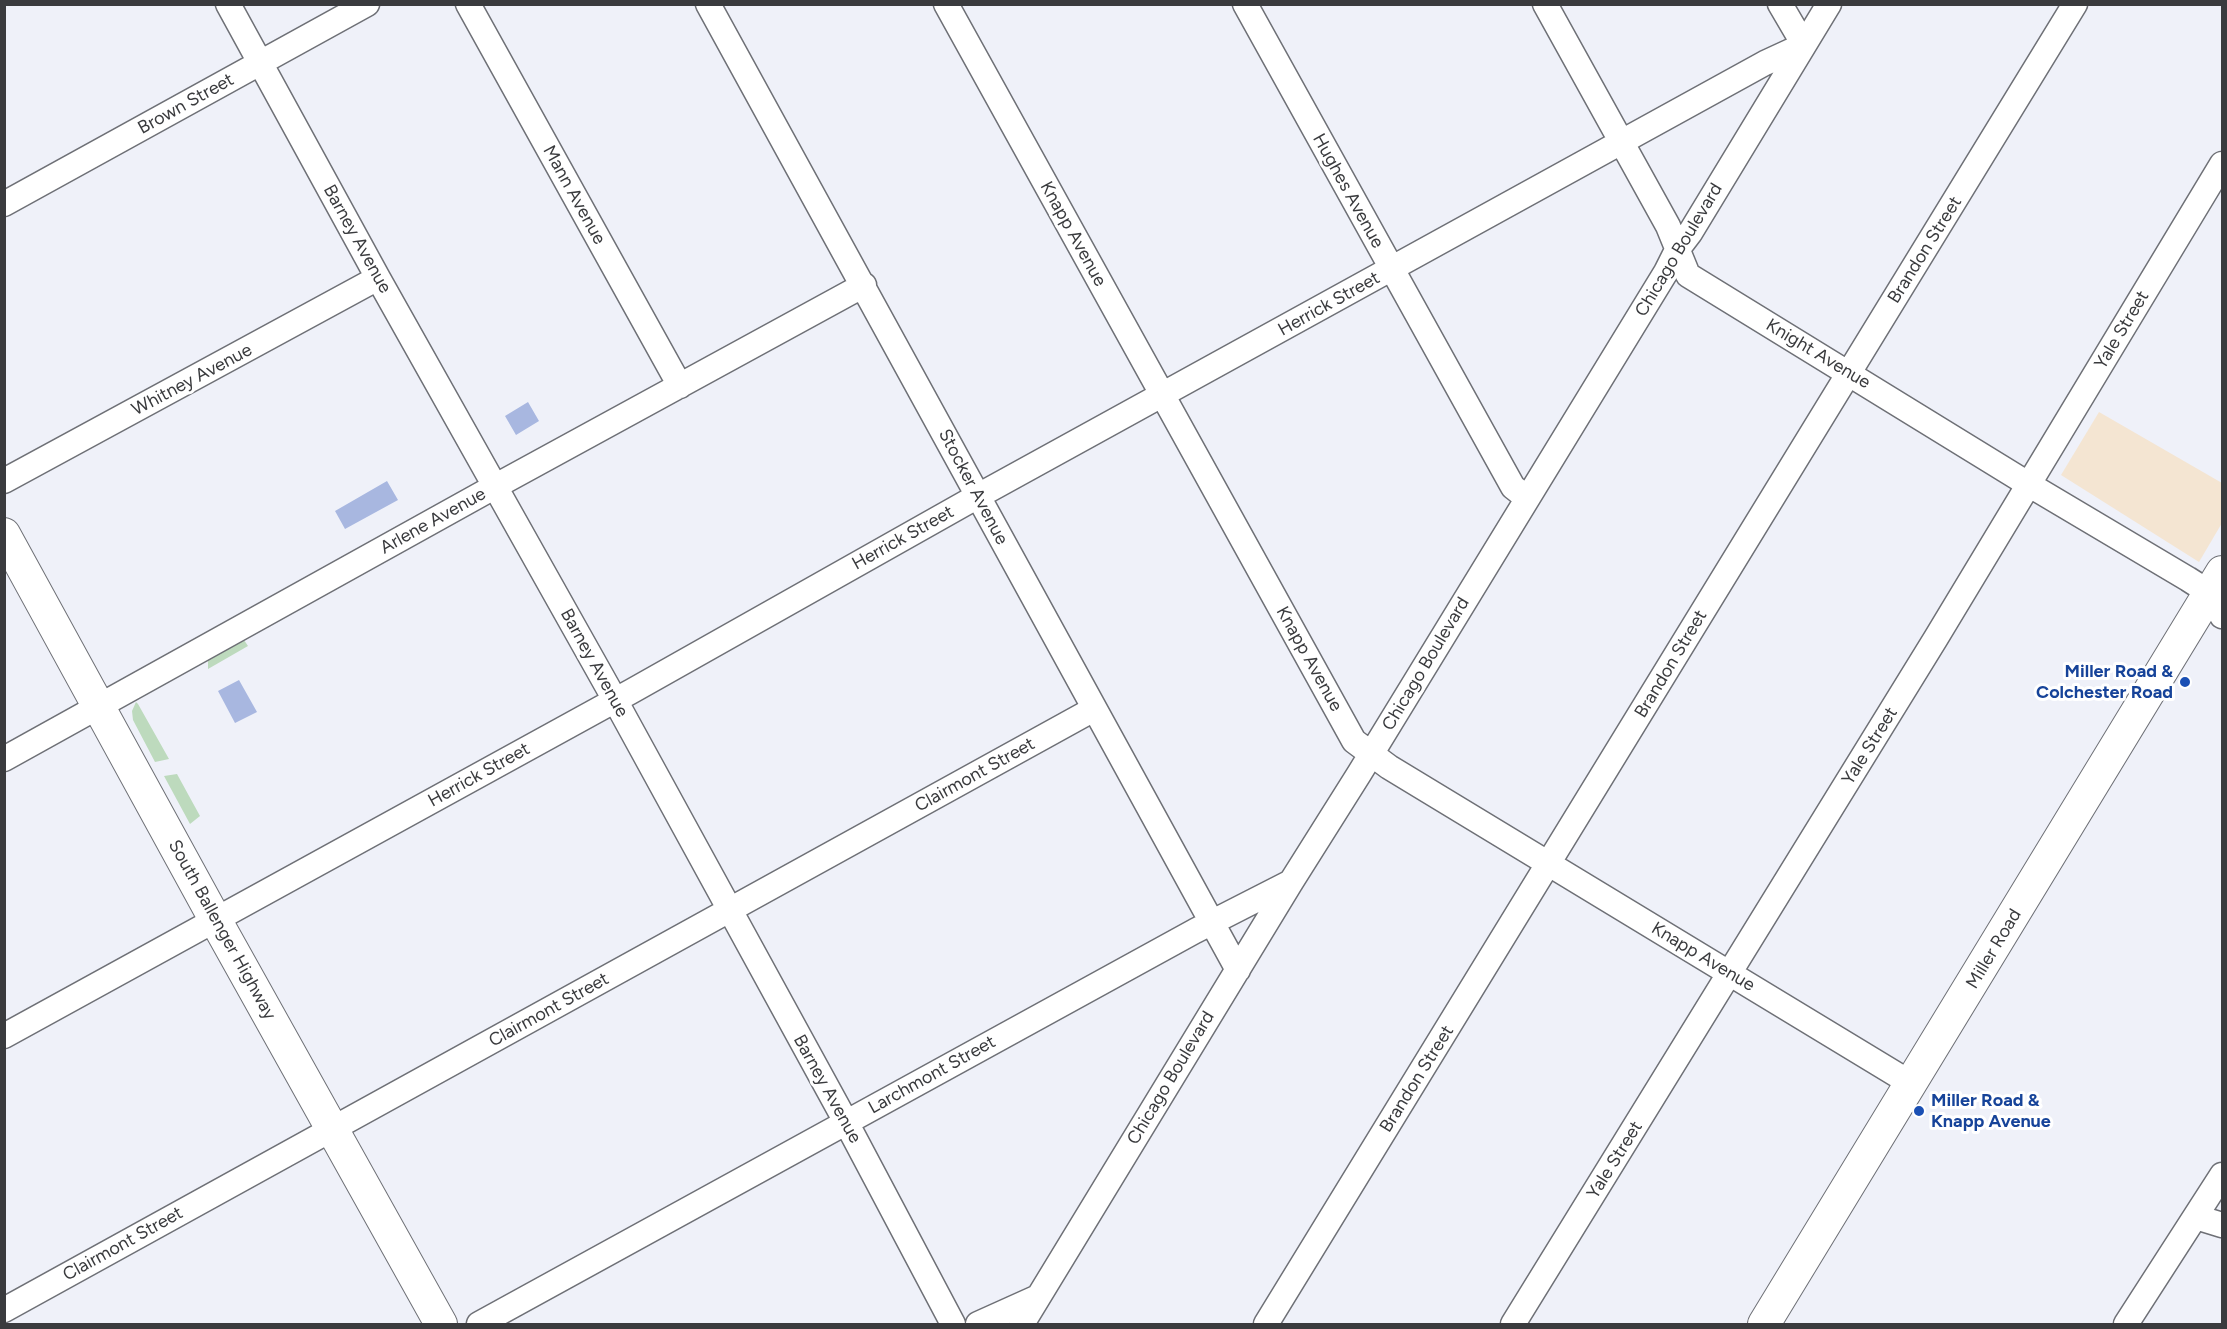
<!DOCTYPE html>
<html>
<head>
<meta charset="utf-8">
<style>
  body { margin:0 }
  #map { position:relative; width:2227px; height:1329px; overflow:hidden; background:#eff1f9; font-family:Figtree,sans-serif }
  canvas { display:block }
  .frame { position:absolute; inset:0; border:6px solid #3a3b3e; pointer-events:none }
</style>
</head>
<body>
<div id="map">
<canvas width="2227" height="1329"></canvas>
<div class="frame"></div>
</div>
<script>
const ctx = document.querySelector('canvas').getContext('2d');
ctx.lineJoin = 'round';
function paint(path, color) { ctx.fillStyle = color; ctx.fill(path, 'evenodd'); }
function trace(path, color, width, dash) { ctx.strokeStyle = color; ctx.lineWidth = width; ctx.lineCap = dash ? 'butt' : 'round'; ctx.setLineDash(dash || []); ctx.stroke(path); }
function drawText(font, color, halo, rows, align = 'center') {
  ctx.font = font + ' Figtree,sans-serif'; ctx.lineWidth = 6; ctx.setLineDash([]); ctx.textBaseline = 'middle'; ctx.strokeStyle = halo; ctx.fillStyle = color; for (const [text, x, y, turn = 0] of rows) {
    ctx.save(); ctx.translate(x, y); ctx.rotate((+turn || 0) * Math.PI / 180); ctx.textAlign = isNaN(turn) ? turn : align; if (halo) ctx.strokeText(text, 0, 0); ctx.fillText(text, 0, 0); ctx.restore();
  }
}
const commercial = new Path2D(`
  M2099,412L2222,483V523L2199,562L2061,475Z`);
const green = new Path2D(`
  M244,640L248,646L208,669V658Z
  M136,702L138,704L169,759L155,762L133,720L132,711Z
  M177,774L200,816L190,824L164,776Z`);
const building = new Path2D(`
  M528,402L539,421L516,435L505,416Z
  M387,481L398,500L345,529L335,511Z
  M239,680L257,712L235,723L218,691Z`);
const minor = new Path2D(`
  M228,4L378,278L615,700L846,1122L953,1324
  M468,4L680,386
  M708,4C886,325 1061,648 1238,970
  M946,4L1354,741L1389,767L1912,1084
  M1245,4L1513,487L1527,498
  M1545,4L1668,226L1688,275L2028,484L2188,579L2210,593L2222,616
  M4,204L367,4
  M4,481L378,278
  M4,759L494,487L864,285
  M4,1036L632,691L978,496L1765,63L1804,45L1780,4
  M2196,1217L2222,1225
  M4,1310L1094,709
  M479,1324L1195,931L1291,882
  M978,1324L1038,1297
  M1022,1324L1291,882L1359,774L1666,272L1677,250L1690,233L1829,4
  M1266,1324L2075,4
  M1513,1324L1936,638L2222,164
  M2126,1324L2222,1175`);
const major = new Path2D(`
  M4,534L216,921L441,1324
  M1764,1324L2222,572`);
const markers = [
  [2185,682,6,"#1a4fb4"],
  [1919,1111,6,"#1a4fb4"]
];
const streetNames = [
  ["Brown Street",186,104,-29],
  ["Hughes Avenue",1348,191,61],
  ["Mann Avenue",574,195,61],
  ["Knapp Avenue",1073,234,61],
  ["Barney Avenue",357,239,61],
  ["Chicago Boulevard",1679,250,-59],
  ["Brandon Street",1925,250,-58],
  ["Herrick Street",1329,304,-29],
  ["Yale Street",2122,330,-59],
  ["Knight Avenue",1818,354,31],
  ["Whitney Avenue",192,380,-28],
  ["Stocker Avenue",973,487,62],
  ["Arlene Avenue",433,521,-29],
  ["Herrick Street",903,538,-29],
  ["Knapp Avenue",1309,659,61],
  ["Barney Avenue",594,663,61],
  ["Chicago Boulevard",1426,664,-59],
  ["Brandon Street",1671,664,-59],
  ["Yale Street",1870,746,-58],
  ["Herrick Street",479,775,-29],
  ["Clairmont Street",975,775,-29],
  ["South Ballenger Highway",222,930,61],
  ["Miller Road",1994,949,-59],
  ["Knapp Avenue",1703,957,31],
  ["Clairmont Street",549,1010,-29],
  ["Larchmont Street",932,1075,-29],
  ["Chicago Boulevard",1171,1078,-59],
  ["Brandon Street",1417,1079,-58],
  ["Barney Avenue",827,1089,61],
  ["Yale Street",1615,1160,-58],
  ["Clairmont Street",123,1244,-29]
];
const transitNames = [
  ["Miller Road &",2173,672],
  ["Colchester Road",2173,693],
  ["Miller Road &",1931,1101,"left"],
  ["Knapp Avenue",1931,1122,"left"]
];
paint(commercial, '#f4e5d2');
paint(green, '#bddabd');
paint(building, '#a8b7e0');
trace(minor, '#6e7076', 27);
trace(major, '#6e7076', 34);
trace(minor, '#fff', 24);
trace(major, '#fff', 32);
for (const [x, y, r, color] of markers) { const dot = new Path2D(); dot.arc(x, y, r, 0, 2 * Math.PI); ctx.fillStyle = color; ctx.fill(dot); trace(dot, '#fff', 2); }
drawText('18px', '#3a3b3e', '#fff', streetNames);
drawText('bold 18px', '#164399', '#fff', transitNames, 'right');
</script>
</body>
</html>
